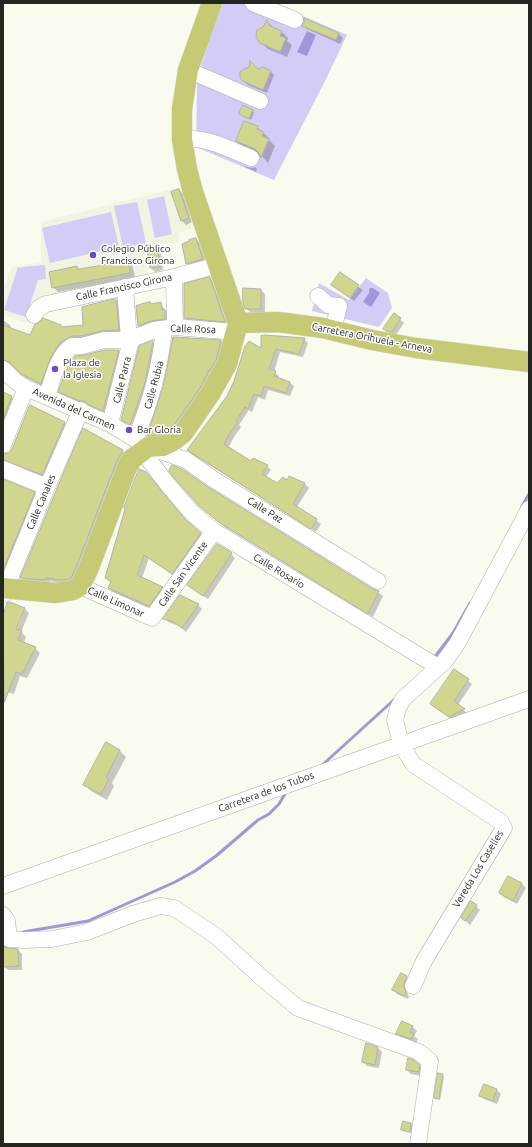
<!DOCTYPE html>
<html>
<head>
<meta charset="utf-8">
<style>
  body { margin:0 }
  #map { position:relative; width:532px; height:1147px; overflow:hidden; background:#fafbef; font-family:Ubuntu,sans-serif }
  canvas { display:block }
  .frame { position:absolute; inset:0; border:4px solid #252521; pointer-events:none }
</style>
</head>
<body>
<div id="map">
<canvas width="532" height="1147"></canvas>
<div class="frame"></div>
</div>
<script>
const ctx = document.querySelector('canvas').getContext('2d');
ctx.lineJoin = 'round';
function paint(path, color) { ctx.fillStyle = color; ctx.fill(path, 'evenodd'); }
function trace(path, color, width, dash) { ctx.strokeStyle = color; ctx.lineWidth = width; ctx.lineCap = dash ? 'butt' : 'round'; ctx.setLineDash(dash || []); ctx.stroke(path); }
function drawText(font, color, halo, rows, align = 'center') {
  ctx.font = font + ' Ubuntu,sans-serif'; ctx.lineWidth = 3; ctx.setLineDash([]); ctx.textBaseline = 'middle'; ctx.strokeStyle = halo; ctx.fillStyle = color; for (const [text, x, y, turn = 0] of rows) {
    ctx.save(); ctx.translate(x, y); ctx.rotate((+turn || 0) * Math.PI / 180); ctx.textAlign = isNaN(turn) ? turn : align; if (halo) ctx.strokeText(text, 0, 0); ctx.fillText(text, 0, 0); ctx.restore();
  }
}
const built = new Path2D(`
  M181,187L192,228L178,233L180,242L144,247L148,274L36,304L26,323L3,315V290L12,267L41,262V222Z`);
const green = new Path2D(`
  M223,3H273L347,35L324,83L274,180L196,147L197,80L212,31Z
  M164,196L172,234L155,238L147,200Z
  M137,202L146,243L123,248L114,206Z
  M111,212L119,247L50,263L42,228Z
  M45,265L46,279L38,280L26,317L4,310L18,267L22,268V267Z
  M366,278L388,293L392,308L379,327L312,311L319,283L349,300Z`);
const water = new Path2D(`
  M307,31L316,35L307,56L297,52Z
  M370,288H373L380,293L371,307L363,302L369,293V290Z`);
const shadow = new Path2D(`
  M268,22L274,28L282,32L288,38L287,41L292,45L287,57L268,49L257,39Z
  M304,26L339,34L343,38L340,44L307,29Z
  M258,70L270,71L274,75L267,93L248,85L241,78Z
  M243,106L254,112L251,120L240,114Z
  M257,127L270,139L269,140L275,146L268,163L261,155L243,147L237,141Z
  M243,166L252,168L255,167L257,169L256,172Z
  M179,190L183,194L192,222L186,225L182,221Z
  M196,239L200,243L207,263L191,267L187,263Z
  M157,250L161,254L163,270L155,272L151,268Z
  M128,262L133,267L135,278L58,292L53,287L77,267L79,270Z
  M340,273L363,290L354,301L336,288Z
  M210,278L213,282L228,325L189,322L185,318Z
  M261,290L265,294V312H250L246,308Z
  M116,300L120,304L122,334L85,340L45,387L26,378L11,364L3,365V320L6,322L11,326L9,328L30,336L61,326L62,328L84,325Z
  M160,303L169,315V323L142,330L138,326L137,307Z
  M394,314L404,323L396,335L388,332L384,328Z
  M175,338L221,341L225,345L220,364L179,429L164,438L152,439L148,435L164,388L173,339L174,340Z
  M304,339L308,343L303,357L280,352L274,372L279,376L278,379L290,383L294,386L290,396L268,390L265,400L258,397L252,412L249,410L239,425L241,427L234,437L228,448L251,462L267,466L271,470L266,477L277,485L287,481L290,477L305,484L309,488L297,507L321,524L316,532L192,454L188,450L262,349Z
  M153,342L156,345L148,387L134,428L122,419Z
  M118,350L122,354L107,414L94,408L89,405L84,404L63,395L60,391Z
  M3,393L12,397L16,401L3,434Z
  M30,406L65,423L69,427L46,478L3,465V455L9,454L12,449Z
  M84,429L123,451L127,456L76,582L66,584L50,581L49,584L26,582L22,578Z
  M3,480L34,493L38,497L7,574L3,572Z
  M207,488L373,590L378,592L383,596L373,617L225,527L199,506Z
  M187,523L205,538L177,578L149,558L142,578L162,588L167,592L154,610L114,593L109,588L111,583L106,578Z
  M217,545L231,554L235,558L208,599L193,589Z
  M8,604L24,608L29,613L21,632L26,637L24,643L35,648L40,653L27,678L20,676L14,694L7,692L5,696L3,695V617ZM23,609H25L15,634L13,633Z
  M198,605L202,609L186,632L179,626L168,622L165,618Z
  M454,670L472,684L458,705L468,714L454,721L431,703Z
  M120,751L126,757L112,783L114,786L107,800L91,791L85,785Z
  M509,877L522,884L526,888L517,904L504,897L500,893Z
  M476,906L480,910L470,925L462,918Z
  M18,950L22,954V970H8L4,966Z
  M406,977L410,981L408,987L407,992L409,997L408,999L397,994L394,990Z
  M403,1022L413,1027L417,1031L414,1036L418,1039L416,1043L401,1037L397,1033Z
  M367,1044L378,1048L382,1052L379,1068L367,1066L363,1062Z
  M419,1066L423,1070V1076L411,1074L407,1070Z
  M442,1075L444,1077L440,1100L435,1098Z
  M497,1090L501,1094L497,1104L484,1099L480,1095Z
  M404,1122L411,1124L413,1125L412,1133L404,1131L402,1130Z`);
const stream = new Path2D(`
  M522,506L529,494
  M434,658L453,633L470,603
  M320,767L396,698
  M23,932L88,921L175,882L195,871L216,856L258,820L269,814L279,804L286,792`);
const building = new Path2D(`
  M304,18L339,33L336,40L302,26L304,23Z
  M267,20L270,26L282,31L280,36L286,38L280,52L260,43L257,39L256,35L257,30L263,27Z
  M250,61L258,69L263,67L271,71L263,90L243,81L240,78V72L244,69L249,67Z
  M243,105L253,110L249,119L239,114Z
  M244,121L258,126L257,129L264,132L262,136L269,139L261,158L259,153L255,149L236,141Z
  M179,189L189,218L181,221L171,192Z
  M196,238L203,259L186,264L182,244L189,241V240Z
  M157,249L160,267L150,268L147,251Z
  M128,261L130,273L52,288L49,272L77,266L78,269Z
  M340,272L359,285L350,298L331,285Z
  M210,277L225,322L184,318V284Z
  M243,288L261,289V309H245L243,303Z
  M116,299L119,330L102,331L81,336H72L66,339L59,344L51,357L41,384L21,374L9,362L3,360V325L30,335L35,324L38,323L43,318L61,325V327L83,325L82,307Z
  M150,302L151,304L161,302L162,310H165V319L151,321L138,326L136,306Z
  M394,313L401,318L392,332L386,331L383,329Z
  M265,335L305,338L299,354L276,349L269,369L276,371L274,376L290,382L286,393L264,386L261,396L254,394L248,409L245,407L236,421L238,422L230,433L224,444L251,461L253,458L268,465L262,474L277,483L283,477L287,480L289,476L305,483L293,504L317,519L311,529L187,450L227,396L234,381L245,346L249,341L261,348V336Z
  M173,337V340L174,337H175L221,340L216,360L210,370H209L200,388L174,425L160,435L147,436L163,387Z
  M153,341L145,383L130,425L121,420L139,346Z
  M105,350H119L103,411L89,405L84,401H80L58,392L65,372L74,357L75,356L84,355Z
  M3,392L12,396L3,420Z
  M30,405L65,422L42,475L3,460V454L9,453L12,449Z
  M83,428L123,450L116,463L77,565L71,578L69,579L61,580L46,578L45,580L20,578L56,491Z
  M172,465L182,469L208,487L373,589L379,591L368,614L220,523L199,506L175,479L169,471Z
  M139,469L146,472L185,519L201,533L172,574L144,555L137,575L163,587L149,606L108,588L111,581L105,578L125,509L124,508Z
  M3,479L35,492L3,570Z
  M217,544L232,553L203,596L187,585Z
  M180,595L199,604L182,628L174,622L163,619Z
  M10,602L25,608L16,629L22,631L18,640L36,647L22,674L16,672L4,703L3,615L7,603Z
  M454,669L469,679L454,701L465,709L449,717L430,704Z
  M106,742L120,750L106,777L109,779L101,794L83,785Z
  M508,876L522,883L513,901L499,893Z
  M471,901L477,905L465,921L461,918Z
  M3,946L8,948L18,949L19,966L3,967Z
  M401,973L407,976L404,983V987L406,992L404,996L392,990Z
  M402,1021L413,1026L410,1032L414,1034L412,1039L396,1034Z
  M366,1043L378,1047L375,1065L362,1062Z
  M408,1058L414,1060L420,1065L419,1072L406,1070Z
  M438,1073L443,1074L439,1099L434,1098Z
  M484,1084L497,1089L493,1101L479,1096Z
  M403,1121L411,1123L410,1132L401,1130Z`);
const minor = new Path2D(`
  M253,3L295,20
  M188,70L260,101
  M182,139C208,137 229,149 251,158
  M174,277L175,327
  M318,296L328,305L339,306L333,330
  M34,315L39,308L46,304L174,277L218,265
  M3,369L15,381L26,388L110,424L148,447L186,460L213,479L378,581
  M47,397C52,380 57,356 72,346H82L104,340H129L154,330L175,327L236,332
  M110,424L130,344L129,340L125,287
  M135,439C151,402 160,369 164,329
  M3,445L26,388
  M148,447L149,460L168,485L192,513L214,531L438,667
  M3,469L47,487
  M80,586L152,618L214,531
  M3,595L47,487L81,410
  M3,886L529,699
  M3,915L7,921L9,939L24,940L52,939L87,932L133,914L160,906L174,908L216,936L261,977L298,1008L419,1052L430,1061L418,1144
  M413,986L424,961L504,828L501,822L413,764L401,744L395,720L398,708L403,699L444,662L457,644L529,509`);
const major = new Path2D(`
  M238,323L278,322L323,328L372,340L416,348L529,362
  M3,588L56,593L73,590L80,586L88,570L127,467L132,459L148,447L163,446L173,441L183,433L210,394L227,364L238,323L193,192L187,169L182,139V109L188,70L212,3`);
const markers = [
  [93,255,4,"#6c4bc4"],
  [55,369,4,"#6c4bc4"],
  [129,430,4,"#6c4bc4"]
];
const poiNames = [
  ["Colegio Público",101,249],
  ["Francisco Girona",101,261],
  ["Plaza de",63,363],
  ["la Iglesia",63,375],
  ["Bar Gloria",137,430]
];
const streetNames = [
  ["Calle Francisco Girona",124,287,-12],
  ["Calle Rosa",193,329,2],
  ["Carretera Orihuela - Arneva",372,338,11],
  ["Calle Parra",122,380,-76],
  ["Calle Rubia",154,385,-75],
  ["Avenida del Carmen",74,409,24],
  ["Calle Canales",41,502,-67],
  ["Calle Paz",265,510,32],
  ["Calle Rosario",279,571,31],
  ["Calle San Vicente",183,574,-55],
  ["Calle Limonar",116,602,24],
  ["Carretera de los Tubos",266,792,-20],
  ["Vereda Los Caselles",478,869,-59]
];
paint(built, '#f1f4e0');
paint(green, '#d2ccf7');
paint(water, '#a197d8');
paint(shadow, '#0003');
trace(stream, '#a197d8', 3);
paint(building, '#d0d68d');
trace(building, '#b1b3a7', 1);
trace(minor, '#adafa3', 17);
trace(major, '#d8d8d7', 21);
trace(minor, '#fff', 16);
trace(major, '#c6ca74', 20);
for (const [x, y, r, color] of markers) { const dot = new Path2D(); dot.arc(x, y, r, 0, 2 * Math.PI); ctx.fillStyle = color; ctx.fill(dot); trace(dot, '#fff', 1.5); }
drawText('10px', '#252521', '#fff', poiNames, 'left');
drawText('10px', '#252521', '#fff', streetNames);
</script>
</body>
</html>
